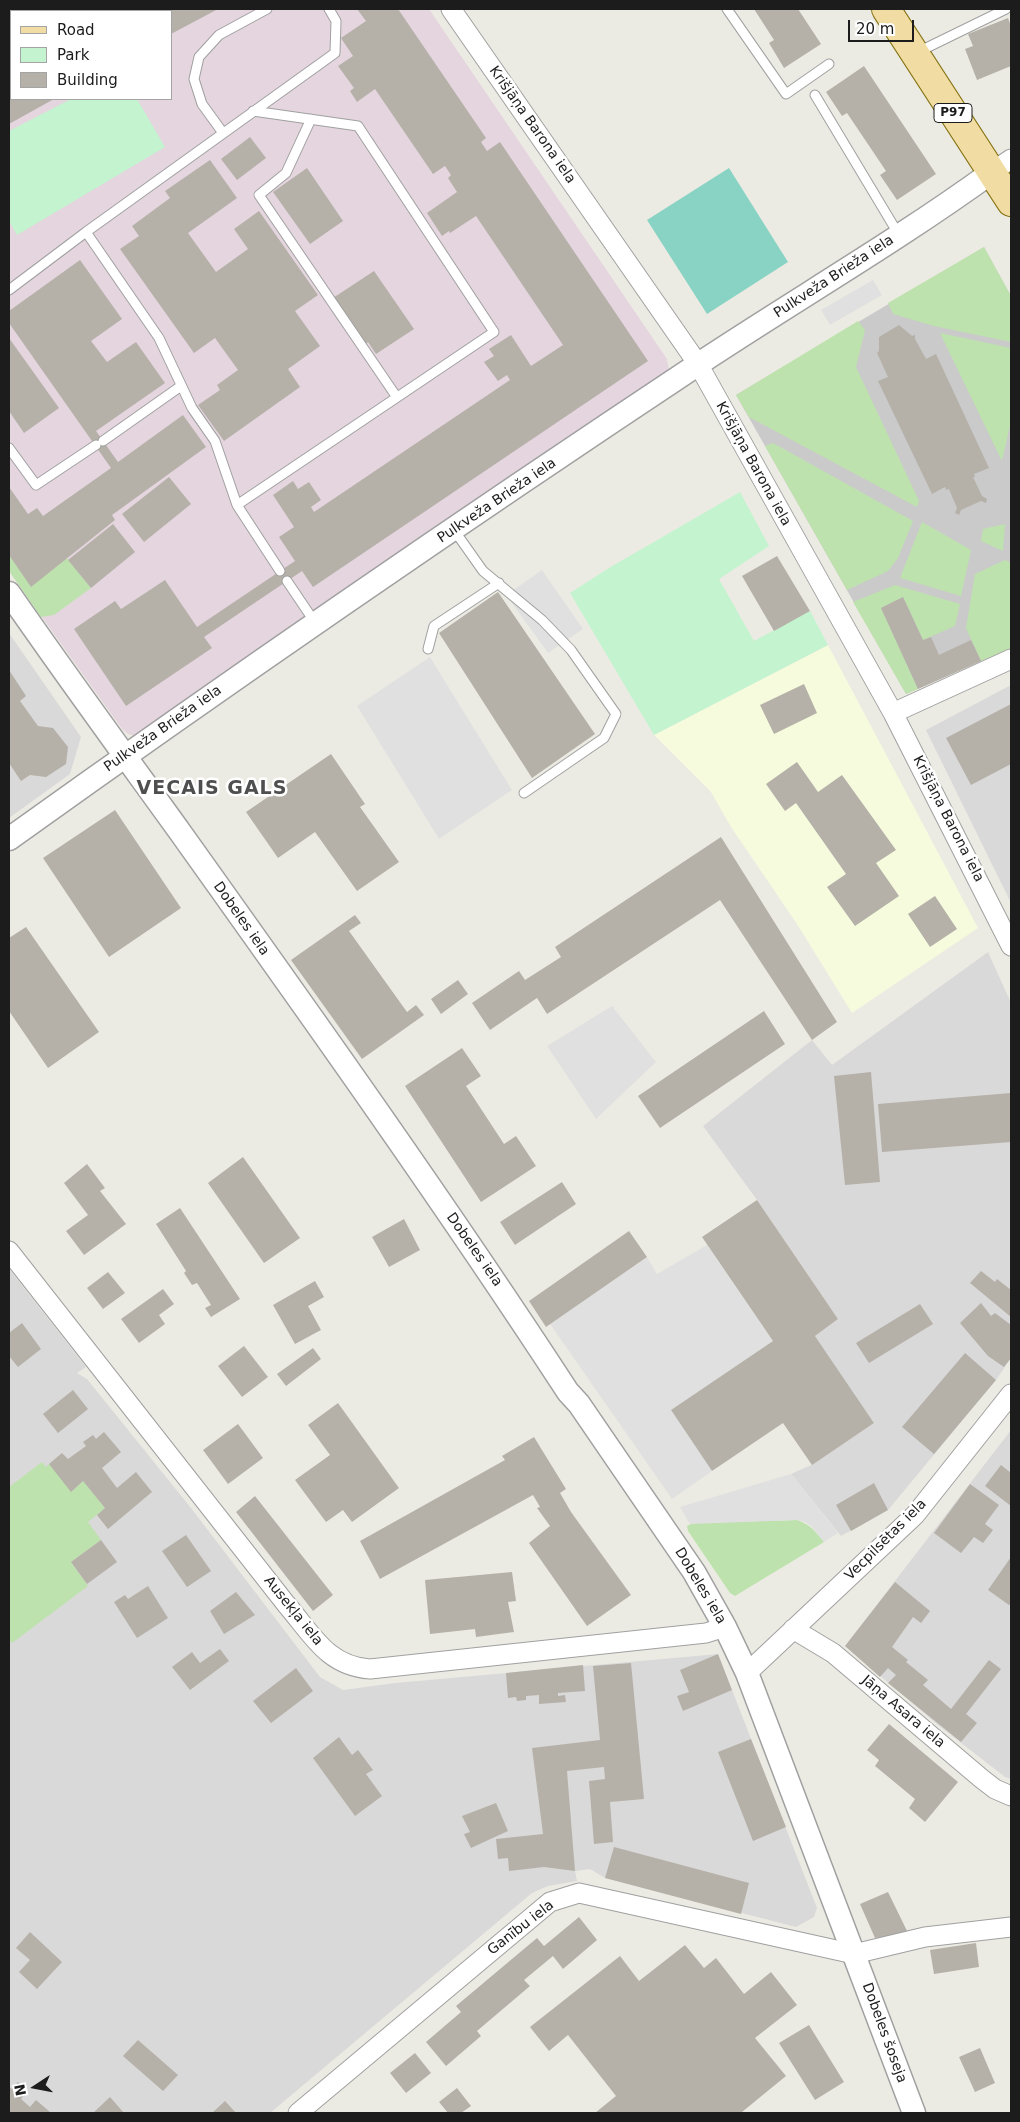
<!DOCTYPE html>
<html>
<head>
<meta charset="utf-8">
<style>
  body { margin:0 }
  #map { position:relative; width:1020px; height:2122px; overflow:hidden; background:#ecebe3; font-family:"DejaVu Sans",sans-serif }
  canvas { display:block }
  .frame { position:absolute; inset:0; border:10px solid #1c1c1c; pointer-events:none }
  .legend { position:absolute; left:10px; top:10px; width:162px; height:90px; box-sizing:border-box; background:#fff; border:1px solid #a4a4a4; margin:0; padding:6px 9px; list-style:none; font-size:15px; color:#1c1c1c }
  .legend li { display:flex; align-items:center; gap:10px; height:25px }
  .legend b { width:25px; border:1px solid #a4a4a4 }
  .north { position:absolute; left:10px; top:2062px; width:50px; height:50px; -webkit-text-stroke:4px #fff; paint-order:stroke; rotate:259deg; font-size:14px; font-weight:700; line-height:20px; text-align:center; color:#1c1c1c }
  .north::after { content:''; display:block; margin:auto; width:18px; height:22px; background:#1c1c1c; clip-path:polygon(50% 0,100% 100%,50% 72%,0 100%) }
  .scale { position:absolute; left:848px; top:20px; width:66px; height:22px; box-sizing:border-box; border:2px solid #1c1c1c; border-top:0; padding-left:6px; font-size:15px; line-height:18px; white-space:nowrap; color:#1c1c1c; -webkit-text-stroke:4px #fff; paint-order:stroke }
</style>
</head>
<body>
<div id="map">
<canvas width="1020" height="2122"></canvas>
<div class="frame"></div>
<ul class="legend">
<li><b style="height:6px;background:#f1dda3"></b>Road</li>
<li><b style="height:14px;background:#c3f3cf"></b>Park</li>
<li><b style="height:14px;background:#b5b1a9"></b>Building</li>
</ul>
<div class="north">N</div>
<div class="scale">20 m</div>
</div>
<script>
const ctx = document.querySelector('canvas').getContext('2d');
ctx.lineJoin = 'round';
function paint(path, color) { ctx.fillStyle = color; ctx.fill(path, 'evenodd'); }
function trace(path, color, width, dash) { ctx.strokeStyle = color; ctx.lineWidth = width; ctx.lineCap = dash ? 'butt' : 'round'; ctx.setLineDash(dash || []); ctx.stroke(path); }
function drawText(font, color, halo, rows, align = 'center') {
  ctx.font = font + ' "DejaVu Sans",sans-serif'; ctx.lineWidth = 5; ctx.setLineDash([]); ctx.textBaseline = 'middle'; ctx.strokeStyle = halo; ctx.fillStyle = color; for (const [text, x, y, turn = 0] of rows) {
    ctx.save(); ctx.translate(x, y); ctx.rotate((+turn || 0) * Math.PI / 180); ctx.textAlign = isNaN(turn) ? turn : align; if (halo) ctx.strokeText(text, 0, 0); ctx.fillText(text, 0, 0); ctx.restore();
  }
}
const residential = new Path2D(`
  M9,633L81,737L70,774L9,818Z
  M1011,685V903L926,730Z
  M988,952L1011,1003V1358L996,1380L888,1510L841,1536L791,1474L811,1465L874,1423L815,1336L838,1319L757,1200L703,1126L812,1040L832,1065Z
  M9,1269L86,1367L77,1373L87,1379L191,1508L320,1677L343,1690L395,1683L718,1654L817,1908L814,1917L796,1927L605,1878L590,1869L575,1871L577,1881L548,1886L532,1893L270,2113H9Z
  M1011,1430V1779L1005,1777L938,1725L845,1646Z`);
const industrial = new Path2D(`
  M9,9H429L667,359L670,375L135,736L128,734L122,729L9,571ZM11,11H171V99H11Z`);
const education = new Path2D(`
  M828,645L978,928L852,1013L797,924L731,827L711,792L654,735Z`);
const religious = new Path2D(`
  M984,247L1011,296V648L906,694L736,395Z`);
const grass = new Path2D(`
  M984,247L1011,296V342L934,326L893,314L888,303Z
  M858,321L865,330L856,367L919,501L917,507L749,417L736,395Z
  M940,333L1011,348V421L1002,461Z
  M773,443L913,521L898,558L888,571L847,590L765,446Z
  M922,522L971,550L961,596L900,578Z
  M1005,524L1003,551L981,541L983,529Z
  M9,555L31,586L67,558L91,588L54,615L41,617L9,571Z
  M1005,560L1011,563V648L981,661L966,628L975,574Z
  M895,585L960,604L955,626L923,640L903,597L881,608L918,689L906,694L853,602Z
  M42,1462L46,1467L49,1464L72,1491L83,1481L105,1508L88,1522L101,1540L71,1562L88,1586L12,1643L9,1639V1487Z
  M797,1520C810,1524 816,1532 824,1542L735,1596L730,1593L688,1531L687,1526L693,1523Z`);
const park = new Path2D(`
  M71,99H137L165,147L17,235L9,221V131Z
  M740,492L769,546L719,579L754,641L810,611L828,645L654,735L570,593L609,568Z`);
const pitch = new Path2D(`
  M729,168L788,262L707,314L647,220Z`);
const parking = new Path2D(`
  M873,280L882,295L830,325L821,310Z
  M542,570L583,629L548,653L506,595Z
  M430,657L512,790L439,839L357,706Z
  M612,1006L656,1062L596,1119L547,1046Z
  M707,1245L773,1341L671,1410L712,1471L672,1499L550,1324L647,1257L657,1274Z
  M791,1474L838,1533L824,1542L812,1527L805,1522L797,1520L690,1524L680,1507Z`);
const building = new Path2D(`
  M43,9H218L171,34V11H39Z
  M357,9H398L486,138L481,142L487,151L500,142L648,361L313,587L302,571L204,637L212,648L126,706L74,629L115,601L121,609L165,580L197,627L295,561L279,537L294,527L273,495L293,481L298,489L309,482L321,500L311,507L314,512L510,380L507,375L498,381L484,362L494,356L489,349L511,335L531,366L563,345L476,216L450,233L449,231L442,236L427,213L457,192L448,178L451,175L445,166L433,174L375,89L357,102L350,91L354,88L338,66L353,56L341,38L366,21Z
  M754,9H798L821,44L784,68L769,43L774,40Z
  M1008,18L1011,26V66L977,80L965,49L973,46L968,34Z
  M11,26V99H54L9,124V28Z
  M864,66L936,174L897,200L880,175L886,171L847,113L842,116L826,92Z
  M250,137L266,158L237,180L221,159Z
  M210,160L237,198L188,233L216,272L248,249L234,229L259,211L318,295L295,311L320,346L288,369L300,387L224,441L198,405L220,390L217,385L238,370L215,338L194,353L120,249L139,236L132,226L170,198L165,191Z
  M307,168L343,221L310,244L273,192Z
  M80,260L122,319L91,341L107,362L136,342L165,383L96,431L118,462L183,415L206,447L112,515L115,520L31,587L9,555V487L28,514L37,508L43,516L111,468L9,323V311Z
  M374,271L414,329L376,354L368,342L365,345L333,298Z
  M899,325L912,336L915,335V339L926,359L936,354L989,468L974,474L975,477H973L982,496L987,499L986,503L981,501L961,510L959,515L955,513L957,508L949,489L946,490L945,487L932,494L878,381L888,377L877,353L879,351V337Z
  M9,338L59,408L24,433L9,411Z
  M169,477L191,504L144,542L122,514Z
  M113,524L135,552L91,588L68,560Z
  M777,556L810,611L774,631L742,576Z
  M498,592L595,734L532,778L439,633Z
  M903,597L923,640L931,637L939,655L971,640L981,661L918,689L881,608Z
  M9,670L26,696L20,701L38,726L53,728L68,747L66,764L46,777L30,775L21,781L9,763Z
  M804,684L817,713L774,734L760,705Z
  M1011,704V764L971,785L946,738Z
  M331,754L365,804L360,807L399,862L357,891L315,832L278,858L246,812Z
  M797,762L818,792L842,775L896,850L876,863L899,896L855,926L827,887L846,874L796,803L785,811L766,784Z
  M115,810L181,908L109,957L43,858Z
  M721,837L837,1022L812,1040L720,900L547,1014L537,998L490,1030L472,1003L519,971L525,980L561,957L555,947Z
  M935,896L957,929L930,947L908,914Z
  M355,915L361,923L349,931L407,1012L416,1005L424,1015L362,1059L291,960Z
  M26,927L99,1032L48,1068L9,1011V938Z
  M458,980L468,994L441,1014L431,999Z
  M764,1011L785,1044L660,1128L638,1096Z
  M462,1048L481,1076L466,1086L504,1144L516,1136L536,1166L481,1202L405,1086Z
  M871,1072L880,1182L845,1185L834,1076Z
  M1011,1093V1142L882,1152L878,1104Z
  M243,1157L300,1238L264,1263L208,1183Z
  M87,1164L105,1188L100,1191L126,1224L84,1255L66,1231L88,1215L64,1183Z
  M562,1182L576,1204L515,1245L500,1222Z
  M757,1200L838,1319L815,1336L874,1423L812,1465L783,1423L712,1471L671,1410L773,1341L702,1237Z
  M180,1208L240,1299L211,1317L205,1308L211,1305L197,1283L192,1285L184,1273L186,1271L156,1224Z
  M404,1219L420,1250L389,1267L372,1237Z
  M629,1231L647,1257L546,1327L529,1301Z
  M981,1271L995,1282L997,1279L1011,1290V1317L970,1283Z
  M108,1272L125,1293L103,1309L87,1288Z
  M315,1281L324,1297L308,1306L321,1330L295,1344L273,1305Z
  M163,1289L174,1304L159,1315L165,1324L139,1343L121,1319Z
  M981,1303L991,1316L995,1313L1011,1325V1358L1004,1367L988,1356L960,1323Z
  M920,1304L933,1324L869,1363L856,1343Z
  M22,1323L41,1349L18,1367L9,1356V1333Z
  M244,1346L268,1377L242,1397L218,1366Z
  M313,1348L321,1359L286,1386L277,1374Z
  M965,1353L996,1380L934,1454L902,1427Z
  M73,1390L88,1409L58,1433L43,1414Z
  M338,1403L399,1488L352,1522L343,1510L326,1522L295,1480L330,1455L308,1425Z
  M238,1424L263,1458L228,1484L203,1450Z
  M104,1432L121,1452L102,1468L117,1488L136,1472L152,1492L108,1529L97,1515L105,1508L83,1481L71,1492L49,1464L62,1453L68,1459L86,1446L83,1442L93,1435L96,1439Z
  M534,1437L566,1489L560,1493L571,1512L631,1595L587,1626L529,1543L550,1526L537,1508L540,1507L533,1495L380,1579L360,1541L505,1460L502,1456Z
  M1001,1465L1011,1473V1506L985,1486Z
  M874,1483L888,1510L851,1531L836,1505Z
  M970,1484L999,1505L985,1524L993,1530L983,1543L974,1537L961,1553L934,1533Z
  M255,1496L333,1595L313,1611L236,1512Z
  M186,1535L211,1571L187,1587L162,1551Z
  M101,1540L117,1562L87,1584L71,1562Z
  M1011,1557V1603L1009,1605L988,1590Z
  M512,1572L516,1601L508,1602L514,1632L476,1637L475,1629L430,1634L425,1580Z
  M895,1582L930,1611L921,1623L913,1617L892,1647L908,1660L906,1662L928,1680L923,1685L951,1709L989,1660L1001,1669L966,1714L977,1723L961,1742L888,1683L896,1675L888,1668L880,1677L845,1646Z
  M148,1586L168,1618L137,1638L114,1602L125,1595L128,1599Z
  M236,1592L255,1615L224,1634L210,1611Z
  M220,1649L229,1661L190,1690L172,1667L192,1652L200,1663Z
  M718,1654L732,1690L683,1711L677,1696L689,1692L680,1670Z
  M631,1663L644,1799L610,1802L613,1842L594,1844L589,1781L605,1779L604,1767L567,1771L575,1871L544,1867L509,1871L508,1858L498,1859L496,1839L543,1834L532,1748L600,1740L593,1666Z
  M583,1665L585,1691L558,1693V1696L565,1695L566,1702L539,1704V1695L526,1696V1700L517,1701L516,1697L508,1698L506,1673Z
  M296,1668L313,1691L271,1723L253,1701Z
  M889,1724L958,1782L925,1822L909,1808L915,1799L875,1766L879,1760L867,1750Z
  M339,1737L352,1755L358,1750L373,1770L366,1774L382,1796L355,1816L313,1758Z
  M751,1739L786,1827L753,1841L718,1752Z
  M496,1803L508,1831L471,1848L464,1834L470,1832L462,1816Z
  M614,1847L749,1883L741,1914L605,1878Z
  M888,1892L908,1933L875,1938L860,1904Z
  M579,1917L597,1940L563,1969L553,1956L524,1980L530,1986L477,2031L481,2036L446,2066L426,2042L461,2012L456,2006L537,1938L544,1946Z
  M30,1932L62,1962L37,1989L19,1972L30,1960L16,1948Z
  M976,1943L979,1967L934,1974L930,1950Z
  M685,1945L704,1968L716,1958L744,1994L771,1972L797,2005L755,2038L786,2076L742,2112L743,2113H595L616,2096L568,2035L549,2051L530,2027L620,1956L639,1981Z
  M809,2025L844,2082L815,2100L779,2043Z
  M138,2040L178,2075L163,2091L123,2056Z
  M980,2048L995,2083L975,2092L959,2057Z
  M415,2053L431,2073L406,2093L390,2073Z
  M18,2082L27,2091L21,2099L30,2107L36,2100L50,2112L49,2113H9V2087L12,2089Z
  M457,2088L471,2106L461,2113H448L439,2102Z
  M110,2097L124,2113H93Z
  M225,2101L236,2113H212Z`);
const service = new Path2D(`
  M727,9L786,94L829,64
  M918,52L1006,9
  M815,95L899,235
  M311,119L286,173L259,195L396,396
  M223,133L202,104L194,79L199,57L219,35L267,9
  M86,232L335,53L336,21L329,9
  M9,290L86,232L159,338L192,408L215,441L237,505L280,571
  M103,441L181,386
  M9,448L36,485L96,445
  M237,505L494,332L358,126L253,111
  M454,530L483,571L542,620L571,650L616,714L604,738L524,793
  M287,581L316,624
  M428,649L434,626L499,583`);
const minor = new Path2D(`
  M451,9L698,364L893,713L1011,946
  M992,172L1011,159
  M893,713L1011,659
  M9,1251L286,1604C312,1634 327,1666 370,1669L706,1633L725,1627
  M793,1629L833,1653L982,1779L995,1789L1011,1796
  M747,1673L915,1515L1011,1394
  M298,2113L550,1902L579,1893L854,1954L925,1937L1011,1927`);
const tertiary = new Path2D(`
  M9,593C65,674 123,753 180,832C312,1017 444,1202 568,1392L579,1404L694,1572L725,1627L747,1673L914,2113
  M9,839C235,677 465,519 697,365C795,300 897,241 992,172`);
const primary = new Path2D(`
  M886,9L1011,202`);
const shields = [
  [953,113,38]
];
const shieldNames = [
  ["P97",953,113]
];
const streetNames = [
  ["Krišjāņa Barona iela",532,125,55],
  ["Pulkveža Brieža iela",834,277,-33],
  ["Krišjāņa Barona iela",753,464,61],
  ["Pulkveža Brieža iela",497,501,-34],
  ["Pulkveža Brieža iela",163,729,-35],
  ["Krišjāņa Barona iela",948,819,63],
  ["Dobeles iela",241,919,55],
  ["Dobeles iela",474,1250,55],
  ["Vecpilsētas iela",886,1540,-45],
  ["Dobeles iela",700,1586,59],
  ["Ausekļa iela",293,1611,51],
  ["Jāņa Asara iela",903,1712,40],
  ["Ganību iela",521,1928,-38],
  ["Dobeles šoseja",884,2033,70]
];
const districtNames = [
  ["VECAIS GALS",212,789]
];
paint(residential, '#dad9d9');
paint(industrial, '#e5d5df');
paint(education, '#f6fbdd');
paint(religious, '#cacaca');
paint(grass, '#bee2ad');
paint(park, '#c3f3cf');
paint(pitch, '#88d3c4');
paint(parking, '#e0e0e0');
paint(building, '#b5b1a9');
trace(service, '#a0a0a0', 11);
trace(minor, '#a0a0a0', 21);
trace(tertiary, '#a0a0a0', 25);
trace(primary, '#847210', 30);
trace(service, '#fff', 9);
trace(minor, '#fff', 19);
trace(tertiary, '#fff', 22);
trace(primary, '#f1dda3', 28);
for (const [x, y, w] of shields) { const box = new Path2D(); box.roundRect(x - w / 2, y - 9.5, w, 19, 4); ctx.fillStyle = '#fff'; ctx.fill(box); trace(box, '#1c1c1c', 1); }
drawText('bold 12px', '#1c1c1c', null, shieldNames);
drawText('14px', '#1c1c1c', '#fff', streetNames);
ctx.letterSpacing = '1px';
drawText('bold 19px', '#4f4f4f', '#fff', districtNames);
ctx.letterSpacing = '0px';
</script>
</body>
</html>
